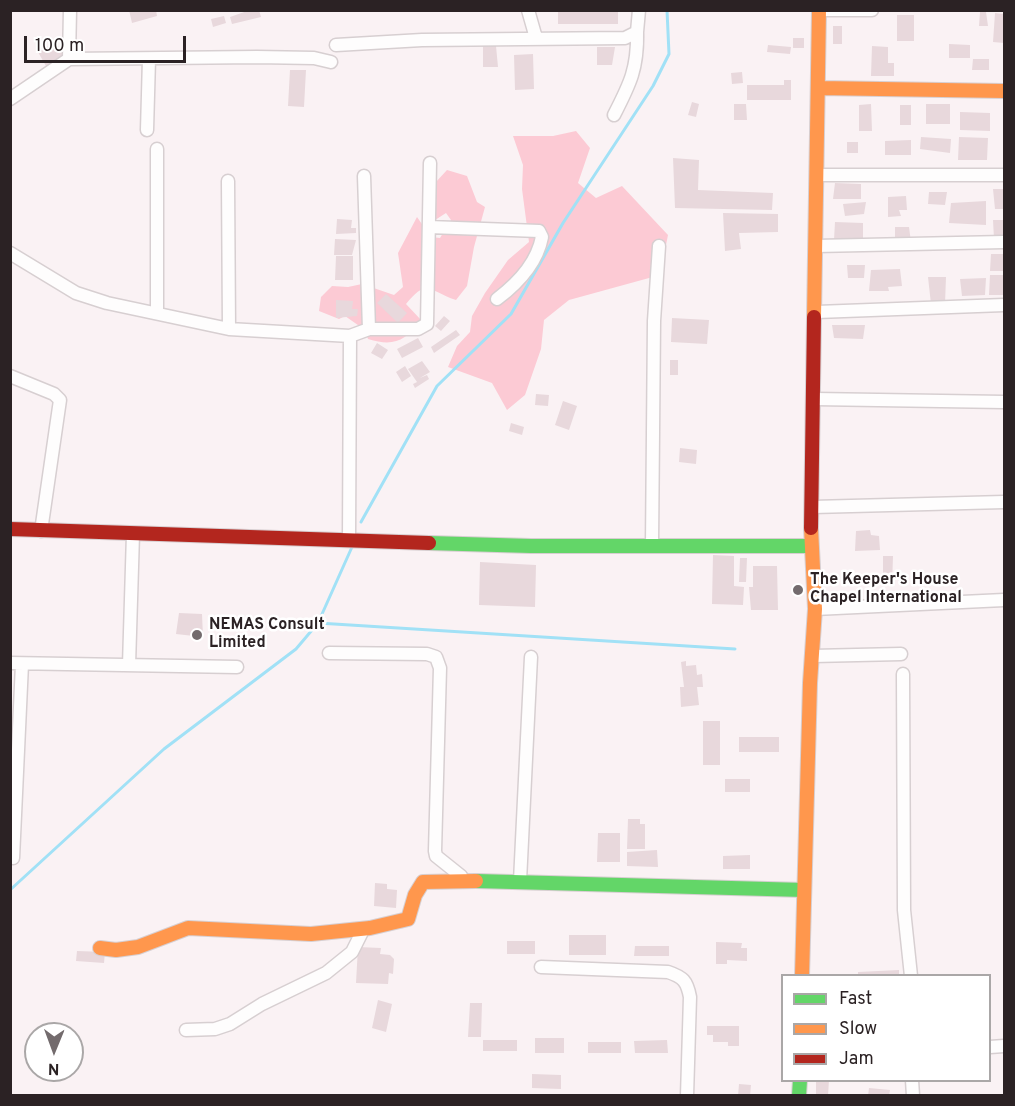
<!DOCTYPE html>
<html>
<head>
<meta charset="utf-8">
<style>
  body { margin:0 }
  #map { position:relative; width:1015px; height:1106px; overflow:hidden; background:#faf2f4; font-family:Overpass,sans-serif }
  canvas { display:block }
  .frame { position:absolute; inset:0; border:12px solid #2b2224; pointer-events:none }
  .legend { position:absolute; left:781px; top:974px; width:210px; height:108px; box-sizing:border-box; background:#fff; border:2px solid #aaa7a7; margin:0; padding:8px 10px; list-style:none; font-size:18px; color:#2b2224 }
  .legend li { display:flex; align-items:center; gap:12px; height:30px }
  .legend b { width:30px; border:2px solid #aaa7a7 }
  .north { position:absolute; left:24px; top:1022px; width:60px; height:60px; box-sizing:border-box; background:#fff; border:2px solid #aaa7a7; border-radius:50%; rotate:181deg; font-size:16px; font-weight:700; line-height:24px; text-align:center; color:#2b2224 }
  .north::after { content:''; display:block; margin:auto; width:21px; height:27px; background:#736b6d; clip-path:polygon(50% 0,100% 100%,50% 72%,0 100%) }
  .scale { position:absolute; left:24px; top:36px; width:162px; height:27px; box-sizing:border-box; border:3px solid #2b2224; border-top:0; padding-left:8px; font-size:18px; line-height:21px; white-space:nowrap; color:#2b2224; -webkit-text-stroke:4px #fff; paint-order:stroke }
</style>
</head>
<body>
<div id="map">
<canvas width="1015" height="1106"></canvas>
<div class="frame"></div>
<ul class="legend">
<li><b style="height:8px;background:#63d668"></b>Fast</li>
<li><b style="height:8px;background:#ff974d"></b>Slow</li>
<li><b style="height:8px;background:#b3261e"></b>Jam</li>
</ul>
<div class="north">N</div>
<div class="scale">100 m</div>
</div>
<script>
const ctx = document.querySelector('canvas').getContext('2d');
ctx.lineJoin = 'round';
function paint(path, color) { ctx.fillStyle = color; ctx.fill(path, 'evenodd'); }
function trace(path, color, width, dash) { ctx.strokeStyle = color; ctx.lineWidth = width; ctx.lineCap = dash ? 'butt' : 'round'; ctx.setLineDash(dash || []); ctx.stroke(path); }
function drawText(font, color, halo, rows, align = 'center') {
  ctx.font = font + ' Overpass,sans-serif'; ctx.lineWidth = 5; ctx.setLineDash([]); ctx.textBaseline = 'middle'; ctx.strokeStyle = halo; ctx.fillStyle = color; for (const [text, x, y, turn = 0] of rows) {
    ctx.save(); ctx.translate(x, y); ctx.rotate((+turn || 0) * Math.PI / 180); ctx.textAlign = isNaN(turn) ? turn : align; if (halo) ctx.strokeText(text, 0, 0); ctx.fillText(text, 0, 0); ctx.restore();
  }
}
const green = new Path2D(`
  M576,131L590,148L578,183L596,198L622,186L668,235L660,275L569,300L544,320L541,349L525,395L507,410L492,383L448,367L457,346L470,332L472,316L485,293L508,260L529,242L522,189L523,165L513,136H553Z
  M447,170L467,176L477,202L485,207L474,247L467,286L456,300C430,292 428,277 406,304L422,321C404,341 394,347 368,339L365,330L345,316L339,319L319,311L321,297L332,286L348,287L362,284L394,295L403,287L398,253L417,217L431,237L440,238L451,220L446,213L432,222L435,183Z`);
const stream = new Path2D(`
  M361,522L437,386L511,314L563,223L653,86L669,54L667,10
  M318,623L735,649
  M10,890L164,749L296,649L318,623L352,547`);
const building = new Path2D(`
  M129,10H156L157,16L132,23Z
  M250,10H259L261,17L232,24L230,17Z
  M558,10H618V24H558Z
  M980,12H986L988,26H979Z
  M995,13L1004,14V43L993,42Z
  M897,15H914V41H897Z
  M224,16L226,23L213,27L211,19Z
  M833,26H842V44H833Z
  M793,38H804V48H793Z
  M56,42L64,56L46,66L38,52Z
  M949,44L970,45V58H949Z
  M768,45L791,47L790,54L767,52Z
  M483,46H496L498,67H483Z
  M872,46L888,47V63H894V76H871Z
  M597,47H615L612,65H597Z
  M533,54L534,89L515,90L514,55Z
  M973,59H989V70H972Z
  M290,70H306L304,107L288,106Z
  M742,72L743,83L732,84L731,73Z
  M784,80H791V100H747V85H784Z
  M692,102L699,104L696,117L688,115Z
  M734,104H746L747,120H734Z
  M871,104L872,131H859V105Z
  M926,104H950V124H926Z
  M900,105H911V125H900Z
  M960,112L990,113V131L960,130Z
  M921,137L951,139L950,153L920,149Z
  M959,137L988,138L987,160H958Z
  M911,140V155H885V141Z
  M847,142H858V153H847Z
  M673,158L699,160L698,190L773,193L772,210L675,208Z
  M835,183L861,184V199H833Z
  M993,189H1004V209H995Z
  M929,192H947L945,205L928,204Z
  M906,196L907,210H899L901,216L888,217V197Z
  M986,201V225L949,223L951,203Z
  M866,202L864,214L845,216L843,204Z
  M723,213L778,214V232L739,233L741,249L725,251Z
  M337,219L352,220L351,228H356V233L336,234Z
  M993,220H1004V239H994Z
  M835,222L863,223V241L834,240Z
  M895,227H909L911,242H895Z
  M335,239L356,240L352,255H334Z
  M991,254H1004V271H990Z
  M336,256H353V280H335Z
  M847,265H865L864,278H848Z
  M900,269L902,286L888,287L889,291H869L871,270Z
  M990,275H1004V295H989Z
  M928,277H946L945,304H931Z
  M986,278L985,295L962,296L960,279Z
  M386,294L407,313L398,323L377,303Z
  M336,300L353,301L352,309H358L357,316L336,318Z
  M444,316L450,321L441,331L435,326Z
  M672,318L709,320L707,344L671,342Z
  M832,325H865L863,339L834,338Z
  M456,330L460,335L434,353L431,347Z
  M418,338L423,347L402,358L397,349Z
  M377,343L388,350L382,359L371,353Z
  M670,360H678V375H670Z
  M422,361L430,372L420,378L427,375L429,379L415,388L413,384L417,382L408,369Z
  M405,366L411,376L402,382L396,372Z
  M536,394L549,395L548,406L535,405Z
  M563,401L577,406L569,430L555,425Z
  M511,423L524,427L522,435L509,431Z
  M680,448L697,450L696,464L679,462Z
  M870,530L871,535L879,536L880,550L855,551L856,531Z
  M713,555L734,556V586L744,587L743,605L712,604Z
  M883,556H893L892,586L883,585Z
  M740,558H747L746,582H739Z
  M480,562L536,565L535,607L479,605Z
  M753,566H777L778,610H751L749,587H753Z
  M179,613L202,614L203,637L176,634Z
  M686,661V666L696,665L697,675L702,674L703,687H697L699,705L681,707L680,687H684L681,662Z
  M703,721H720V765H703Z
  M739,737H779V752H739Z
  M725,779H750V792H725Z
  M628,819H640V824H645V849H627Z
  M598,833H620V862H597Z
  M657,850L658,867L627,866V852Z
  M750,855V869H723V856Z
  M375,883L387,884V889L397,890L396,908L374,906Z
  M569,935H606V955H569Z
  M507,941H535V954H507Z
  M716,942L742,943L741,948H747V961L727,960V964H716Z
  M635,946H669V956H634Z
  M358,947L381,948L380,954L390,955L394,959L393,974L389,973L388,984L356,983Z
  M77,951L105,952L104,963L76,961Z
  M899,970V976H858V972Z
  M378,1000L392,1004L386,1032L372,1028Z
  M470,1003H482L481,1037H468Z
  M707,1026H739V1046H728V1042H713V1035H707Z
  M535,1038H564V1053H535Z
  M483,1040H517V1051H483Z
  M667,1040L668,1053H635L634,1041Z
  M588,1042H621V1053H588Z
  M532,1074L561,1075V1089L532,1088Z
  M816,1080H829L828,1096H816Z
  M739,1084L751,1085L750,1096H738Z
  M869,1088L890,1090L889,1096H868Z`);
const street = new Path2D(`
  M528,10L536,38
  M826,10H872
  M336,45L422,40L625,38L637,32L639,10
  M69,59L70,10
  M10,99L69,59L257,57L314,58L331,62
  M614,115C630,84 638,68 637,32
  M147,130L149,59
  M157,149V313
  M818,175H1004
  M228,181L229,329
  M429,227L539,231L542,237C537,263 517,284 497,299
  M816,246L1004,242
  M10,253L76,293L107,303L229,329L350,336L369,329L364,176
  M817,312L1004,305
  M369,329H418L427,324L430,163
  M10,376L54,394L60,400L41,531
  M815,399L1004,402
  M813,507L1004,502
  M349,539L350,336
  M652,544L654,321L659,246
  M815,609L1004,600
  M329,653L427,654L436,657L440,668L435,851L436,856L461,876L464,881
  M813,656L901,654
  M10,663L237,667
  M129,665L133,534
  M903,674L904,910L911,976
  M13,858L22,664
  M520,881L531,657
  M541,967L668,972C683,977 687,981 690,997L687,1096
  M186,1030L215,1029L230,1024L262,1004L326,973L352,952L362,932
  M990,1047L1004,1046
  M912,1080L913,1096`);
const fast = new Path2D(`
  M429,543L531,546H811
  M476,881L804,890
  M799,1096L800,1080`);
const slow = new Path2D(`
  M819,88L1004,91
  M814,317L819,10
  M100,948L116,950L138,947L188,928L311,934L370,928L408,919L415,895L423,882L476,881
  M802,976L810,683L815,609L811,528`);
const jam = new Path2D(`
  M811,528L814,317
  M10,529L429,543`);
const markers = [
  [798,590,6,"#736b6d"],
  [197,635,6,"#736b6d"]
];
const poiNames = [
  ["The Keeper's House",810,581],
  ["Chapel International",810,599],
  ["NEMAS Consult",209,626],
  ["Limited",209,644]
];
paint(green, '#fccad4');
trace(stream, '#a1e1f6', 3);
paint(building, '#e8d8dc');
trace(street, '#d7cfd1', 15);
trace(fast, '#d7cfd1', 16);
trace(slow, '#d7cfd1', 16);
trace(jam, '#d7cfd1', 16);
trace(street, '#fefdfd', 12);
trace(fast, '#63d668', 14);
trace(slow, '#ff974d', 14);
trace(jam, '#b3261e', 14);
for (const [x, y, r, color] of markers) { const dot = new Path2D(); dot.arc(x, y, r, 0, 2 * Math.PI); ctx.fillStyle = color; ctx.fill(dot); trace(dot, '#fff', 2); }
drawText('bold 16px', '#2b2224', '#fff', poiNames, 'left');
</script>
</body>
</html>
